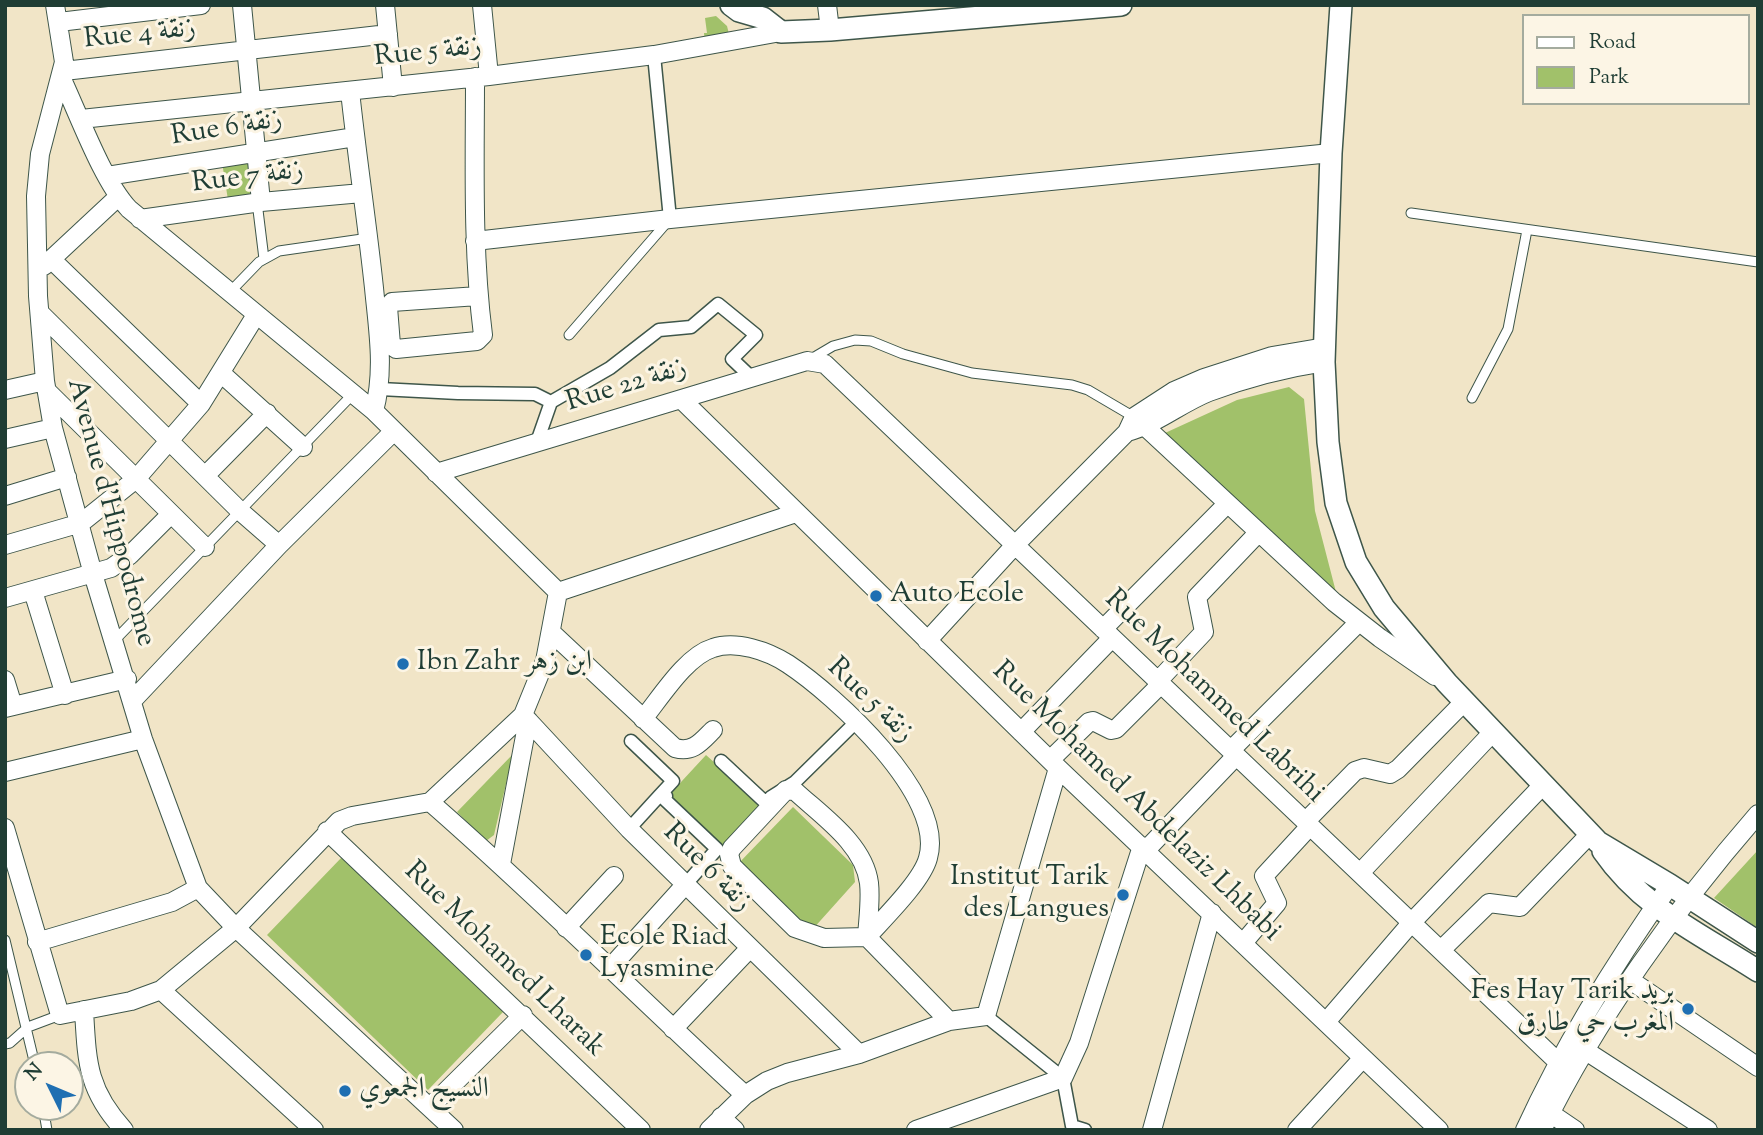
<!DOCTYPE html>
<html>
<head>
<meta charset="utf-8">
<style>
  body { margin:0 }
  #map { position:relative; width:1763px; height:1135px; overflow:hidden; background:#f1e5c7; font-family:"Sorts Mill Goudy",serif }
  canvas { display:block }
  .frame { position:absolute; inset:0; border:7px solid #1f3d34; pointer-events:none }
  .legend { position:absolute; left:1522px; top:14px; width:228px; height:91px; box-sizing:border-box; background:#fcf5e5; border:2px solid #a4ab9e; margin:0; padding:9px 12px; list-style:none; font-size:21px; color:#1f3d34 }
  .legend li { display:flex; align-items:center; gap:14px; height:35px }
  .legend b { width:35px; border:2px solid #a4ab9e }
  .north { position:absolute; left:14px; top:1051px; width:70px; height:70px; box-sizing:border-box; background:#fcf5e5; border:2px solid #a4ab9e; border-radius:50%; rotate:313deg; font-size:19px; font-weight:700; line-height:28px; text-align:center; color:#1f3d34 }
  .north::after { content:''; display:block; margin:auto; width:24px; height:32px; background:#1f6fb2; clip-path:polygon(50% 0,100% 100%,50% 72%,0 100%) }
</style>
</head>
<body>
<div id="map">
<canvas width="1763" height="1135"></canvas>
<div class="frame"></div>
<ul class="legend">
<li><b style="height:9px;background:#fff"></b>Road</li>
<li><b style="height:19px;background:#a1c16a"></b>Park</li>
</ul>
<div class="north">N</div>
</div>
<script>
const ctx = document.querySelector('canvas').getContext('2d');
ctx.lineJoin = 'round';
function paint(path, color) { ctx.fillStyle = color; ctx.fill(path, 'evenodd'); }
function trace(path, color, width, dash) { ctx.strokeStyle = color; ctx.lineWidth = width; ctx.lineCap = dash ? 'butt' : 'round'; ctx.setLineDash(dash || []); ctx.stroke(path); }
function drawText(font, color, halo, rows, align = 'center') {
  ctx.font = font + ' "Sorts Mill Goudy",Amiri,serif'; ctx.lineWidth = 6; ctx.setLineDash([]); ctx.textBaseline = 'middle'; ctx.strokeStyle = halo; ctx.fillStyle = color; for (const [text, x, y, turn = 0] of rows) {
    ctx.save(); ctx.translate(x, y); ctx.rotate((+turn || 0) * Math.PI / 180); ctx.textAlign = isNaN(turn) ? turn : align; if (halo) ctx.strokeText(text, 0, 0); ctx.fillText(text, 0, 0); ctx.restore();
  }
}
const green = new Path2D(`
  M716,16L727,26L729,34L705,44L704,33H707L705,18Z
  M248,158L254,196L228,200L222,162Z
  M1289,387L1304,399L1315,511L1336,592L1164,446L1165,433L1237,400Z
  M513,754L494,835L486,841L457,812Z
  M706,755L763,806C743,817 736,832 726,851L669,795Z
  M793,807L853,865L855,882L812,930H804L737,865Z
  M1758,850V928L1714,898Z
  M342,857L503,1012L428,1090L267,935Z`);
const service = new Path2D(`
  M257,202L264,259
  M1411,213L1758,262
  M229,293L259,262L279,251L369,238
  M569,335L669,220
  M811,359L833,346L855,340L871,341L903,354L972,373L1072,385L1088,390L1134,417
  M1472,398L1508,329L1527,230
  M114,641L354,393
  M5,940L35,1065
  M5,1044L10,1043L28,1027L60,1015
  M43,1107L47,1130`);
const pedestrian = new Path2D(`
  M654,55L670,219
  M380,389L458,393L535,394L551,402
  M537,442L551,402L610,368L659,330L691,327L718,304L756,335L732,359L751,377
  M631,741L673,781L660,795L717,849L685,885
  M721,761L766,803L771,797L795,782L857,721
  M629,829L660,795L666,796
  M986,1016L1063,1078L1072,1126L1085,1130`);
const minor = new Path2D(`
  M55,5L64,62L40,154L36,196L38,296L45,381L53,428L93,574L143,739L198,888L236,928L454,1130
  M242,5L261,202
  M385,5L393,87
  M482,5L489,76
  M827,5L830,30
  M59,22L201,5
  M64,71L388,34
  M61,77C79,115 102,180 129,209L374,411L558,592
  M475,77C475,163 472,249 483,335L477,341L396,349L391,345L388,307L392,302L478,296
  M350,91C357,157 367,222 374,288C378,330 385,370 374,411
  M81,119L489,76L654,55L781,32
  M107,176L355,137
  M140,219L261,202L362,193
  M475,241L670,219L1331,153
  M51,259L201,404
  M44,266L118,197
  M40,313L240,511L279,545
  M1324,362C1285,368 1246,378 1209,392C1181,403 1157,424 1127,432L1134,417L1174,391L1204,378L1272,356L1325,347
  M222,374L303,447
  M5,390L45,381
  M47,391L205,547
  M681,399L1058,768L1439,1130
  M1138,420L1334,602L1380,638L1435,676
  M5,439L53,428
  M436,473L807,361L825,364L1559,1063
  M205,476L267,413
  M5,496L67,477
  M5,545L81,523L136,479L201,404L256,315
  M33,591L65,695
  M558,592L796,513
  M5,598L111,568L130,555L171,514
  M1103,629L1227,504
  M551,632L675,748C693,753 701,742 713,730
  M927,641L1015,545L1127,432
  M5,680L13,706
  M1158,681L1204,632L1197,597L1258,533
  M133,700L279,545L394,431
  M5,708L127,679
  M523,715L629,829L859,1054
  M643,719C661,697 686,656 713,648C736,640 768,651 788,664C835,695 946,796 928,858C922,881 884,918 867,937L949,1021
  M1021,732L1112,638
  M1231,750L1359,622
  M1050,760L1089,722L1093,721L1111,730L1116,729L1161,684
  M5,772L143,739
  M786,790L795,791C822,816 864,844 869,883C871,900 868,920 867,937L824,938L795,928L732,866L729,854L732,848Z
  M430,802C538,896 639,998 745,1095
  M1306,821L1355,771L1364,768L1390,774L1398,769L1464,702
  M5,828L60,1015L131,1001L161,990L236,928L339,821L352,816L430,802L523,715L545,661L558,592
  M327,831L641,1130
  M1146,850L1236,756
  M501,864L528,720
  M1360,873L1493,732
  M566,928L614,876
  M37,942L172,902L198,888
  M1243,943L1277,903L1264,876L1310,826
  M1441,950L1489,903L1520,907L1590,834
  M610,968L685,885
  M1630,980L1758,1067
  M161,990L314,1130
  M84,1010C87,1062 87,1090 124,1130
  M1326,1022L1412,922L1543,785
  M673,1029L750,948
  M1586,1051L1708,1130
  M430,1107L523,1015
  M1550,1113L1575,1130
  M721,1117L735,1130
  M709,1130L745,1095L767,1081L787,1073L859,1054L949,1021L986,1016L1058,768
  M916,1130L1063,1078L1079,1043L1142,846
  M1152,1130L1212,913
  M1297,1130L1363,1058
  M1525,1130C1564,1045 1616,961 1670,885
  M1542,1130C1596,1019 1677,907 1758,814`);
const tertiary = new Path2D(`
  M731,5L739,11L763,18L781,32L830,30L1121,5
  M1341,5L1331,153L1324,362L1328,442L1336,503L1356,562L1384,608L1447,683L1598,842L1670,885L1758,942
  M1603,851C1643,909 1701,934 1758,971`);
const markers = [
  [876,596,7,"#1f6fb2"],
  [403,664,7,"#1f6fb2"],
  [1123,895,7,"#1f6fb2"],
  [586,955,7,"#1f6fb2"],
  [1688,1009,7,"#1f6fb2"],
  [345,1091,7,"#1f6fb2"]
];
const streetNames = [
  ["Rue 4 زنقة",140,36,-6],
  ["Rue 5 زنقة",428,54,-6],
  ["Rue 6 زنقة",227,130,-9],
  ["Rue 7 زنقة",248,179,-7],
  ["Rue 22 زنقة",627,387,-17],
  ["Avenue d'Hippodrome",109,513,75],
  ["Rue Mohammed Labrihi",1213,698,44],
  ["Rue 5 زنقة",869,702,44],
  ["Rue Mohamed Abdelaziz Lhbabi",1135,803,44],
  ["Rue 6 زنقة",706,869,45],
  ["Rue Mohamed Lharak",503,961,44]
];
const poiNames = [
  ["Auto Ecole",890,596],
  ["Ibn Zahr ابن زهر",417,664],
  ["Institut Tarik",1109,879,"right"],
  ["des Langues",1109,911,"right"],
  ["Ecole Riad",600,939],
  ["Lyasmine",600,971],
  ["Fes Hay Tarik بريد",1674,993,"right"],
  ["المغرب حي طارق",1674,1025,"right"],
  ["النسيج الجمعوي",359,1091]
];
paint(green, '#a1c16a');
trace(service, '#3e564a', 11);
trace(pedestrian, '#3e564a', 15);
trace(minor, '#3e564a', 20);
trace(tertiary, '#3e564a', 24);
trace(service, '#fff', 9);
trace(pedestrian, '#fff', 12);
trace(minor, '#fff', 18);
trace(tertiary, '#fff', 21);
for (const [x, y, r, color] of markers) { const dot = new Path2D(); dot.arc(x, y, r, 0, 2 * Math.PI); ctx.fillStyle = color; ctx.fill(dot); trace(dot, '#fcf5e5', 2.5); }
drawText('28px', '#1f3d34', '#fcf5e5', streetNames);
drawText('28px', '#1f3d34', '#fcf5e5', poiNames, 'left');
</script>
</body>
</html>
